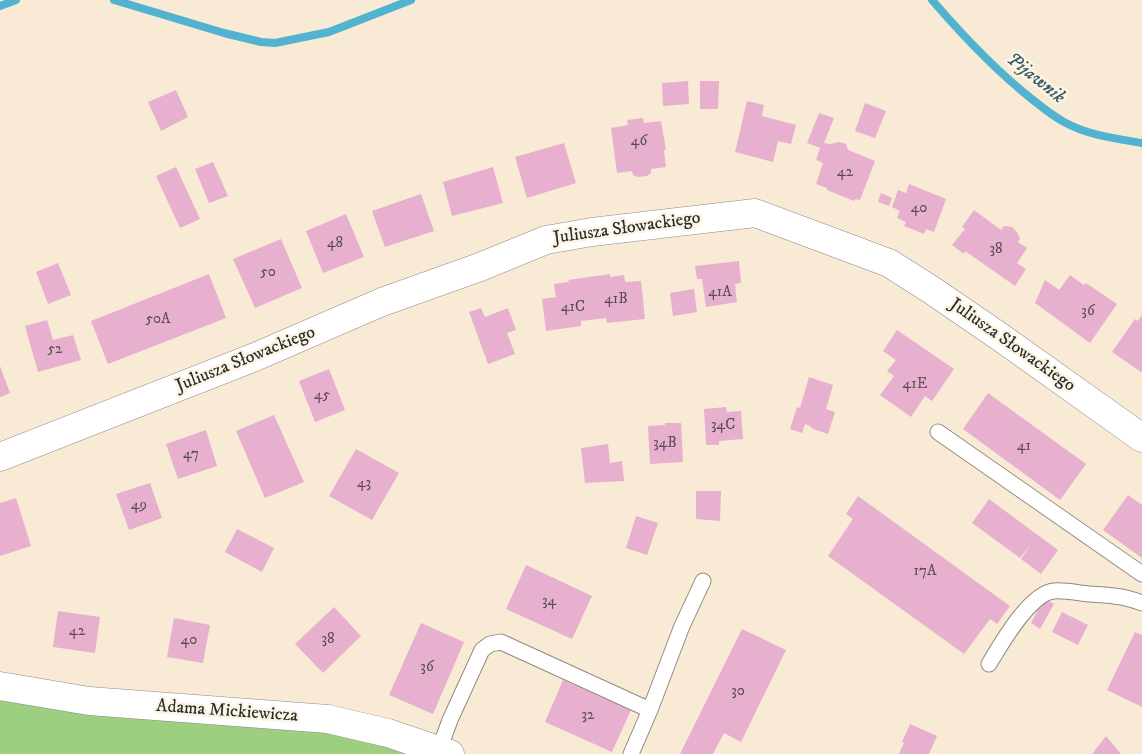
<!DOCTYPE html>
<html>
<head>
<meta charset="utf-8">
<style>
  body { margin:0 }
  canvas { display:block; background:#f8ead4 }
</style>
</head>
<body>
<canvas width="1142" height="754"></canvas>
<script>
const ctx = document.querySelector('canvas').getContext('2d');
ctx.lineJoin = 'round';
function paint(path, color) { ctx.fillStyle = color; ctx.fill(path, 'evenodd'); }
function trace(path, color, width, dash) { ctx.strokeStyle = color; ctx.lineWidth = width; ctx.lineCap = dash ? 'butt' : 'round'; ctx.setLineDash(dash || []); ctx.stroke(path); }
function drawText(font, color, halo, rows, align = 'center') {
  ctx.font = font + ' "IM FELL DW Pica",serif'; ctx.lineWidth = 5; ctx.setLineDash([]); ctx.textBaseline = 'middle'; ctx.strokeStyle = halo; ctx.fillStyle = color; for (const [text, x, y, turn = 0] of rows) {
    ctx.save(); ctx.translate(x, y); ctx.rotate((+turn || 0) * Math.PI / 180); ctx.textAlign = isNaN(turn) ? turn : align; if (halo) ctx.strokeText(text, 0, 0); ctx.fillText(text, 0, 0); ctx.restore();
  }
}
const green = new Path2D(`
  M0,686L204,711L450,754H0Z`);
const stream = new Path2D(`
  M114,0L224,33L261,42L275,43L329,32L411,0
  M932,0C963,36 996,71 1033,100C1043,108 1053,116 1064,122C1087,135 1117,139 1142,143
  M0,6L16,0`);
const building = new Path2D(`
  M688,81L689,104L663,106L662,83Z
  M700,81H719L718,109H700Z
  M176,90L188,117L161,131L148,102Z
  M747,101L764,105L762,116L796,125L791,144L778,141L773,162L735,152Z
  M865,103L886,111L875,138L855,131Z
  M819,113L834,118L824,143L830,144L839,142L846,144L848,150L875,161L860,200L855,199L854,201L827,190V188L816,184L823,163L816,160L820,148L807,143Z
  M643,118L644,123L661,121L666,150H664L666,167L651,169V173L647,176L638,177L633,175L632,171L617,173L611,128L628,125L627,120Z
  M564,143L576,183L527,198L515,157Z
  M213,162L228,196L209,203L195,169Z
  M176,167L200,219L180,228L156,176Z
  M493,167L503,203L452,216L443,182Z
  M909,184L946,199L934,232L926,229L924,234L904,226L906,222L897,218L900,211L892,207L898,190L906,193Z
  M881,193L892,198L889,206L878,202Z
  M421,194L434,231L385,247L372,211Z
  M974,210L1001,230L1004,226L1012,227L1017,232L1020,239L1018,242L1027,248L1017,263L1026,269L1015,286L965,251L964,254L952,245L965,229L962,227Z
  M346,214L364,257L323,273L306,231Z
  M281,239L302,288L255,308L233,259Z
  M739,261L741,283L735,284L737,302L706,307L702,279H697L695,266Z
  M58,263L71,295L48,304L36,272Z
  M209,274L226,318L108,364L91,321Z
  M610,274V277L624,275L625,282L641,281L645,319L607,323L606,318L581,321V326L546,331L542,299L556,297L554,284L569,282L568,280Z
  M1070,275L1084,285L1086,283L1117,304L1090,343L1035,303L1045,280L1059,290Z
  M694,289L697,312L673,316L670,293Z
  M481,308L485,317L508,308L516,330L507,333L515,354L488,364L469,312Z
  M1142,315V371L1141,372L1112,352L1135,319L1138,321Z
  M47,320L53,340L73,335L81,360L38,372L25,326Z
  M897,330L954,369L932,401L925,396L911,417L880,395L894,376L887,371L896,360L883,351Z
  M0,366L10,393L0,397Z
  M329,369L345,410L315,422L299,381Z
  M809,377L833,385L826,409L835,412L828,434L813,429L810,426L805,424L802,433L790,429L797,407L800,408Z
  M988,393L1086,464L1060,500L963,429Z
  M726,407L727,412L741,411L743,439L719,441V445H706L704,409Z
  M274,415L304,482L265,498L236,431Z
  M665,423H681L683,462L650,464L648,426L665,425Z
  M206,430L217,466L178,479L166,444Z
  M608,444L610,463L622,461L624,481L585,483L581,448Z
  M356,449L399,473L372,520L329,496Z
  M150,483L162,518L129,530L116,494Z
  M696,491H721L720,521L696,519Z
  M1128,495L1142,505V558L1103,530Z
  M858,496L1010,606L997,624L990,619L964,654L828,556L853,519L846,514Z
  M16,498L31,546L0,556V503Z
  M989,499L1058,550L1041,574L1021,559L1032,543L1020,558L972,523Z
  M636,516L658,523L647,555L626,548Z
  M237,529L274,548L262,572L225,552Z
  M526,565L592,596L572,639L506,609Z
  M1044,598L1054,604L1040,629L1031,623Z
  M334,607L361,636L323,673L295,644Z
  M58,611L100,617L95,653L53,647Z
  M1062,612L1088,625L1078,645L1052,632Z
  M174,618L210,625L203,663L167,657Z
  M421,623L464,642L433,714L389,695Z
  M742,629L786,650L741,742L724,733L713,754H680Z
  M1135,632L1142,635V707L1107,690Z
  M563,680L631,710L612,752L545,722Z
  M910,724L937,736L929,754H899L904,743L902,742Z
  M1106,736L1121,754H1092Z`);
const service = new Path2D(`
  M938,432L1142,574
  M989,664C1001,644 1030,593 1054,591C1065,590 1078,593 1089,594C1107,595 1125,596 1142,603
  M650,710L682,626L703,581
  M439,750L450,720L482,650L490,644L501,642L650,710L631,754`);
const tertiary = new Path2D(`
  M0,457L255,357L382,302L480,267L546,240L592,232L755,213L889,263L933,291L1003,339L1142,438
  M0,686L89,701L328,719L388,733L450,754`);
const numberNames = [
  ["46",639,142],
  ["42",845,173],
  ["40",919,209],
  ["48",335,244],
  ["38",996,250],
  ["50",268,273],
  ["41A",720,293],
  ["41B",616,300],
  ["41C",573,308],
  ["36",1088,312],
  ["50A",158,320],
  ["52",55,350],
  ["41E",915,385],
  ["45",322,396],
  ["34C",723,426],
  ["34B",665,444],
  ["41",1024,447],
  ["47",191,455],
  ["43",364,484],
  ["49",139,506],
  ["17A",925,572],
  ["34",549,602],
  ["42",77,632],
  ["38",328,640],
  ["40",189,641],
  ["36",427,668],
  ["30",738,692],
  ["32",588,716]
];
const streetNames = [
  ["Juliusza Słowackiego",627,229,-8],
  ["Juliusza Słowackiego",1012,346,35],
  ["Juliusza Słowackiego",246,360,-22],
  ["Adama Mickiewicza",227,712,4]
];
const waterNames = [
  ["Pijawnik",1035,79,39]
];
paint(green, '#9ccf7f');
trace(stream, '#52b3d1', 8);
paint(building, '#e7b0cf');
trace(service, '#928a80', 17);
trace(tertiary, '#928a80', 29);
trace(service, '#fff', 15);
trace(tertiary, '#fff', 28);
drawText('15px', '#5a4c54', null, numberNames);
drawText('18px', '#2b2b2b', '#fcf5e5', streetNames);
drawText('italic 19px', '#395b65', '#fcf5e5', waterNames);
</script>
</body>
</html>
